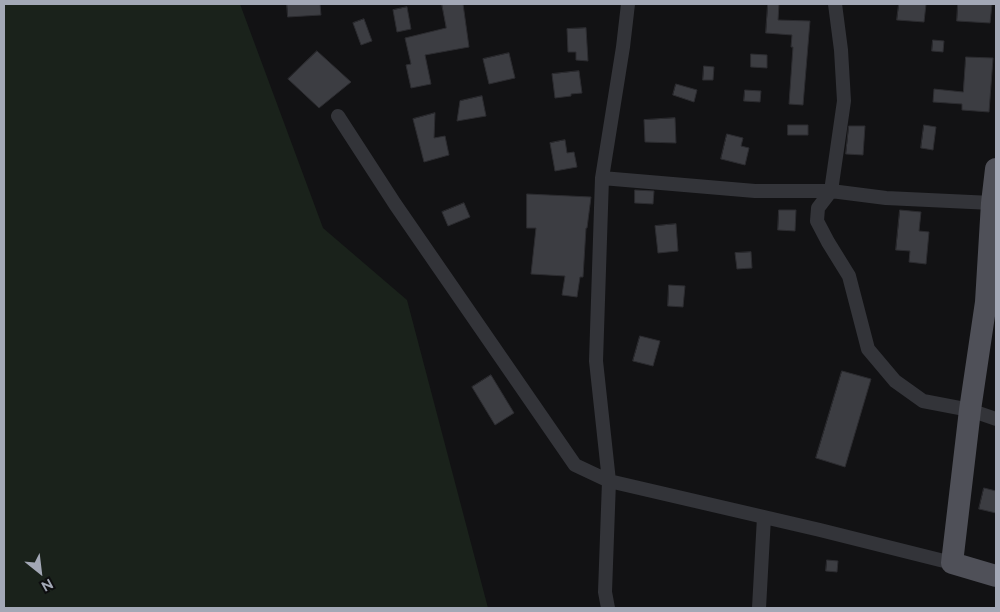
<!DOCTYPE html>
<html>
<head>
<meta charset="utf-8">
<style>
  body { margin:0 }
  #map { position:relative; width:1000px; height:612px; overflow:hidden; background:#121214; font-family:Raleway,sans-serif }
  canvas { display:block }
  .frame { position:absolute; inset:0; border:5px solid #a3a8b6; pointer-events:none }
  .north { position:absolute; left:15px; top:547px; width:50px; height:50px; -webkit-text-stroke:4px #0d0d0f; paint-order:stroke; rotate:151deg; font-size:14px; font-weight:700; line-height:20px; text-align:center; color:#a3a8b6 }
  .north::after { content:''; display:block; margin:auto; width:18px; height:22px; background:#a3a8b6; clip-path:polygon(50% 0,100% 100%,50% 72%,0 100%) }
</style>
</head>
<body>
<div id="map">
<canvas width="1000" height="612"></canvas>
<div class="frame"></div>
<div class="north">N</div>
</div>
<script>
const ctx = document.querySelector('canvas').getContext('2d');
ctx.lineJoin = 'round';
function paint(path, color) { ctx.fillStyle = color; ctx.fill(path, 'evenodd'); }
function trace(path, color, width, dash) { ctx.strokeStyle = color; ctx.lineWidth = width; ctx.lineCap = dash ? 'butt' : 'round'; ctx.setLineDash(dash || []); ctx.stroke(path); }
const green = new Path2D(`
  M4,4H240L323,228L407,300L488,608H4Z`);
const building = new Path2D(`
  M287,4H320L321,15L288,17Z
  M442,4H463L469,47L425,55L431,84L411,88L406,65L411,64L405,38L446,28Z
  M768,4H779L778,20L810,21L803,105L789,104L793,47H791L792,35L766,33Z
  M899,4H926L924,22L897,20Z
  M958,4H992L990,23L957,21Z
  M407,7L411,29L397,32L393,10Z
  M364,19L372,41L361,45L353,23Z
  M586,28L588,61L576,60V52H568L567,29Z
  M933,40L944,41L943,52L932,51Z
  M317,51L351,82L319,108L288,79Z
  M509,53L515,78L489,84L483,59Z
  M751,54L767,55V68L751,67Z
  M966,57L993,58L989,112L962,110V104L933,102L934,89L963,92Z
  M704,66L714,67L713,80H703Z
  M579,71L582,93L571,94V96L555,98L552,74Z
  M676,84L697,90L694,102L673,95Z
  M745,90L761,91L760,102L744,101Z
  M482,96L486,116L457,121L460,101Z
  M435,113L434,138L445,136L449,155L424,162L413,119Z
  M675,118L676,143L645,142L644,120Z
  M788,125H808V135H788Z
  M924,125L936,127L933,150L921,148Z
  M849,126H865L863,155L846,154Z
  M727,134L743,138L741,146L749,148L745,165L721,159Z
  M565,140L567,153L574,152L577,167L555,171L550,143Z
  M635,190L654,191L653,204L635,203Z
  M527,194L591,197L587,228H586L583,277H580L577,297L562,295L565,276L531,274L536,228H527Z
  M464,203L470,217L448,226L442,212Z
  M779,210H796L795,231L778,230Z
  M900,210L921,212L919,231L929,232L926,264L909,262L910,251L896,250Z
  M676,224L678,251L658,253L655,226Z
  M751,252L752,268L737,269L735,253Z
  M669,285L685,286L683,307L668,306Z
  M640,336L660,341L653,366L633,361Z
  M842,371L871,379L845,467L816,458Z
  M491,375L514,413L495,425L472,387Z
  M984,488L996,491V513L979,509Z
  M827,560L838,561L837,572L826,571Z`);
const street = new Path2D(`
  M835,4L841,50L844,101L831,191L818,208L817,221L828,242L849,276L868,349L895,381L923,401L970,410L996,419
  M338,116L395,204L575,465L609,481L820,530L952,563
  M602,178L755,191H831L886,198L992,203
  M608,608L605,592L609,481L596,361L602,178L623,47L628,4
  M759,608L764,517`);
const primary = new Path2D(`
  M996,169L992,203L986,302L970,410L952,563L996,576`);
paint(green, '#1a221b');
paint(building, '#3c3d42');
trace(building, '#2c2c30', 1);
trace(street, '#333439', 14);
trace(primary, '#4f5058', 22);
</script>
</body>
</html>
